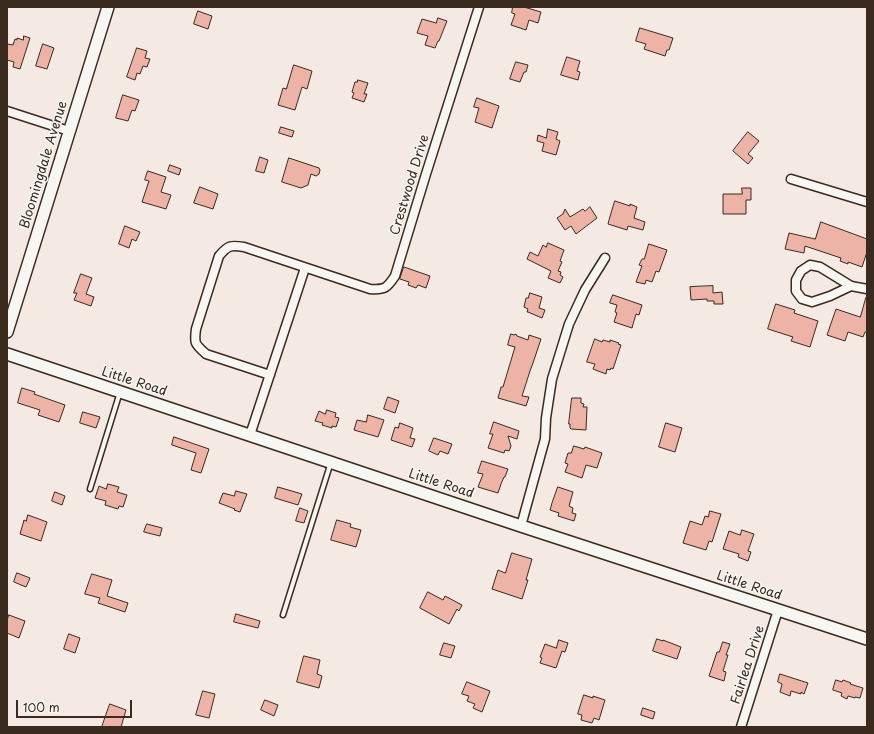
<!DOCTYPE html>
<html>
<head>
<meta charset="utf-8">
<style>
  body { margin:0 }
  #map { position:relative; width:874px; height:734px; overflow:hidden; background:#f4e9e3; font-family:"Playpen Sans",sans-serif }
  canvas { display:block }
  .frame { position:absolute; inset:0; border:8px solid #3b2a1e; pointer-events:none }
  .scale { position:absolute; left:16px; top:700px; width:116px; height:18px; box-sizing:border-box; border:2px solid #3b2a1e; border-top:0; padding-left:5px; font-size:12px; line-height:14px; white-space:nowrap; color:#3b2a1e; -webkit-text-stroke:3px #f6f6f2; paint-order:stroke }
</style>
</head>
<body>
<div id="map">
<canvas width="874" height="734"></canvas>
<div class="frame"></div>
<div class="scale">100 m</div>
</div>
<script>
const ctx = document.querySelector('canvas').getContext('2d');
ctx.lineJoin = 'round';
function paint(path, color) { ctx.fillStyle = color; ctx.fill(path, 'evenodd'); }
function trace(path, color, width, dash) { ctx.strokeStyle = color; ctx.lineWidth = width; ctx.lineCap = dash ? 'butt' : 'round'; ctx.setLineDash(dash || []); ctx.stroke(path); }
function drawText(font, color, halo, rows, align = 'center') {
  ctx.font = font + ' "Playpen Sans",sans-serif'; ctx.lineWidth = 3; ctx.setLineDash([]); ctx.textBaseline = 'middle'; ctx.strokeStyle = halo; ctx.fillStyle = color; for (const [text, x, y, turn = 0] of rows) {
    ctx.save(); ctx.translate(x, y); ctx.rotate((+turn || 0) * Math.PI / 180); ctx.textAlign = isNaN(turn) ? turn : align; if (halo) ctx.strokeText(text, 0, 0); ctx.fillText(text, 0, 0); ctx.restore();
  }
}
const building = new Path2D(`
  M513,7H524L541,12L538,23L529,20L526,30L511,25L515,14L512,13Z
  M198,11L212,16L208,29L194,24Z
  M438,18L447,21L439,41H438L435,48L425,45L428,36L417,33L422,19L436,23Z
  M640,28L673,38L669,50H667L665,56L644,49L646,44L636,41Z
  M24,36L30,38L20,69L13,67L14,62L7,60V44L13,45L15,39L17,40V38L23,40Z
  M43,44L54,48L47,69L36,66Z
  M137,48L147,51L145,58L150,59L147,67L143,66L140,74L137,73L135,80L127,77Z
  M567,57L580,61L577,71L580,72L578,80L561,75Z
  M516,62L528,65L526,72H524L520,82L510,79Z
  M294,65L312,71L307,89L302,87L295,110L278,105L283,88L286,89Z
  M358,80L368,83L364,94H367L364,102L352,98L354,93L352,92L355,82H357Z
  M123,95L139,100L135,111L132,110L128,121L116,118Z
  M477,98L499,106L492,128L475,122L479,108L474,107Z
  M281,127L294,131L292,137L279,133Z
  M548,129L558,132L556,139L560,141L556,155L542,151L544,143L537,141L538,135L546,138Z
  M748,132L759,141L748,154L753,158L748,164L733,151Z
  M260,157L268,160L264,173L256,171Z
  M289,158L319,168L320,170L319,174L316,176L311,174L308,185L301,188L282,182Z
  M170,165L181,169L179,175L168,171Z
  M148,171L166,177L161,192L171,195L166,209L142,202L149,181L145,180Z
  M200,187L218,194L213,209L194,203Z
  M742,188H751V200H746V214H723V194H742Z
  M615,201L630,206V204L637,207L634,218L645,222L643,230L628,226L627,230L608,224L609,220Z
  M590,207L597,218L576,234L571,226L565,230L557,218L563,214L565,209L570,217L583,209L585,211Z
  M821,222L867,239V252L862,267L848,262V264L840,261L841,258L805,246L804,253L785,249L789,233L815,239Z
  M125,226L140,232L136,241L132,239L129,248L119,244Z
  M548,243L564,250L560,261L562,262L558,271L561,272L560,275L563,277L560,283L548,278L551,271L527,259L530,252L538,256L543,245L546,247Z
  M649,244L667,250L659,272L656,271L652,282L646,280L645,284L636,282L642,266L639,265L642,259H644Z
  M404,267L430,276L426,288L418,285L416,288L408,285L409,282L400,279Z
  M81,274L92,278L86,294L94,297L91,306L74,300L77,293H74Z
  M713,286V293L722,292L723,304H714V301H707V299L691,300L690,287Z
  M530,293L542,297L539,308L545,310L542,318L528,312H527L528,309L524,307L526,298H528Z
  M613,295L642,305L639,315L636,314L632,328L614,322L617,313L615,312L617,305L610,303Z
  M866,298L867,299V332H865L863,337L848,332L845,341L827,335L836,309L860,317Z
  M776,304L795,310L794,313L818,321L810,347L791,341L793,337L768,329Z
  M511,334L514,335L516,334L517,336L528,340L529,335L541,339L533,363L530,371L522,396L529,397L526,406L498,398L501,387H503L515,347L508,345Z
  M595,339L602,342L603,340L610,342V340L619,343L618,344L621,345L613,369L611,368L610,370L607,369L606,374L593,369L595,364L587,362Z
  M22,388L35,392L34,394L65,405L59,422L38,415L40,410L18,403Z
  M388,397L399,401L395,413L384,409Z
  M572,398H581V403L584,404L583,407H587L586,430L571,429L570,428V424H569Z
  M327,410L336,413L335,417L339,418L336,427L332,426V428L322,425L323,423L315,421L319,411L325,414Z
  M83,412L100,417L96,428L80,423Z
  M368,415L384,420L378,437L354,430L357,420L366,422Z
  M494,422L519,431L517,439L508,436L511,446L509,451L505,450L504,453L488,448L493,434H490Z
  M400,423L413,428L410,438L415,439L412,447L391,440L395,427L398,428Z
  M666,423L682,428L675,452L659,447Z
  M174,437L209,449L201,473L191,470L196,453L172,445Z
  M434,438L452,444L448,454L440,451L438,455L429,451Z
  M574,446L584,449L585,447L602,453L597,468L586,465L582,478L565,472L568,464L565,463L568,453H571Z
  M482,461L508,469L505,477H504L501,484L498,493L478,487L483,474L478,473Z
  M108,484L119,487L117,492L127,495L123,507L119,506L118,509L105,505L106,501L95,498L99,486L106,489Z
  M278,487L302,494L298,505L275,498Z
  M558,487L573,492L569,506L573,508L572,513L576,514L574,521L558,516L559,513L550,510L552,503Z
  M236,491L247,494L240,512L234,510L235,509L219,503L223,493L234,496Z
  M55,492L65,496L62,505L52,501Z
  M300,508L308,511L304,523L296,521Z
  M710,511L721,514L712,542L709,541L706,550L683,543L690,521L702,525L705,516L708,517Z
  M28,515L47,522L41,541L20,534L24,520L26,521Z
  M337,520L351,524L350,527L361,530L356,547L331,540Z
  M147,524L162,528L160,536L144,532Z
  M742,530L754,534L748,551L751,552L748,561L738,557L739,554L723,549L729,531L740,535Z
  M512,553L532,559L526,580H528L522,599L492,589L498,570L505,573Z
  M17,573L30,578L26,587L14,582Z
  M92,574L112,580L107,596L128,603L125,612L98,603L100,598L85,594Z
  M428,592L443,600L445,596L462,605L459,611L457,609L449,624L420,608Z
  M236,614L260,621L258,628L234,622Z
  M9,615L25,621L19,638L7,633V621Z
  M69,634L80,638L75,653L64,649Z
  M657,639L663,641V640L681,647L677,659L653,651Z
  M559,640L568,643L565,652L562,651L556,668L540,663L542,658L540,657L545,644L556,648Z
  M723,642L730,644L726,655H728L723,671L726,672L724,681L709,676L717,652H719Z
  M444,643L455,646L451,658L440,655Z
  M304,656L320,660L317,674L322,676L319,688L297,682Z
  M780,674L808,683L804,694L801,692V694L791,691L790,696L780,692L782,684L778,682Z
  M836,680L842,682L843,680L851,683L850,684L863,688L860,698L855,697V698L848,696L847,699L841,696L842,693L833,690Z
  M467,682L490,691L482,712L473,708L475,704L467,701L469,696L462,694Z
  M203,691L215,694L209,718L196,715Z
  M584,695L593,698V696L605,700L599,720L594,718L592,723L581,720L582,715L578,714Z
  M265,700L278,705L274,716L261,710Z
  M110,704L126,710L121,727H102Z
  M643,708L655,712L653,719L641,715Z`);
const lane = new Path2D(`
  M90,489L120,392
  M283,615L331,462`);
const street = new Path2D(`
  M7,111L69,131
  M791,179L867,202
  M851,286L830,296L812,302L802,299L796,291V280L801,271L810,265L820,267L851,286L867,289
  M270,375L206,354C195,344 194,344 196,329L219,256C228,245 231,245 244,247L370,289C385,290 387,288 395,276L426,174L479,7
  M250,435L305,268
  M521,526L545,439L546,418L552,379L569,324L585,290L605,258
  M741,727L778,610`);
const secondary = new Path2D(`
  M7,332L108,7
  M7,354L521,526L867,639`);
const streetNames = [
  ["Bloomingdale Avenue",44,165,-73],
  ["Crestwood Drive",410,185,-73],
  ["Little Road",134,382,18],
  ["Little Road",441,484,18],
  ["Little Road",749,586,18],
  ["Fairlea Drive",748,665,-72]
];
paint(building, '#ecb3a6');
trace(building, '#3b2a1e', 1);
trace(lane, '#3b2a1e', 7);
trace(street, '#3b2a1e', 11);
trace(secondary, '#3b2a1e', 14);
trace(lane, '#f6f6f2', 4);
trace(street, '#f6f6f2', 8);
trace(secondary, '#f6f6f2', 11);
drawText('13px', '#3b2a1e', '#f6f6f2', streetNames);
</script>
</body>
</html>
